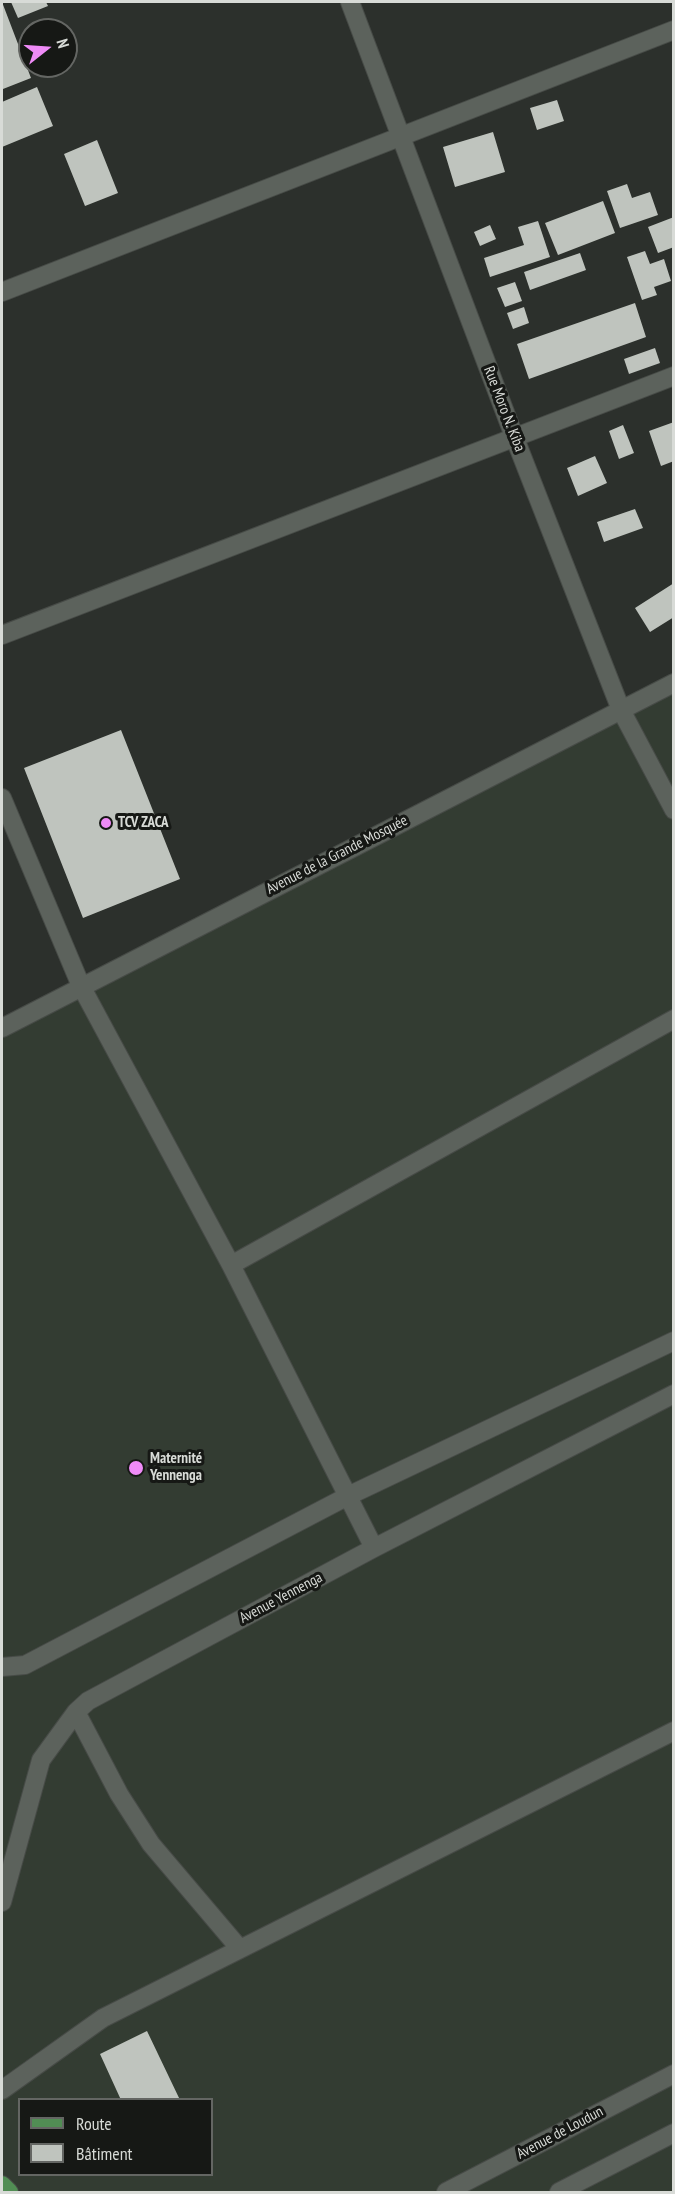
<!DOCTYPE html>
<html>
<head>
<meta charset="utf-8">
<style>
  body { margin:0 }
  #map { position:relative; width:675px; height:2194px; overflow:hidden; background:#2c302c; font-family:"PT Sans Narrow",sans-serif }
  canvas { display:block }
  .frame { position:absolute; inset:0; border:3px solid #d8dbd7; pointer-events:none }
  .legend { position:absolute; left:18px; top:2098px; width:195px; height:78px; box-sizing:border-box; background:#161815; border:2px solid #646663; margin:0; padding:8px 10px; list-style:none; font-size:18px; color:#d8dbd7 }
  .legend li { display:flex; align-items:center; gap:12px; height:30px }
  .legend b { width:30px; border:2px solid #646663 }
  .north { position:absolute; left:18px; top:18px; width:60px; height:60px; box-sizing:border-box; background:#161815; border:2px solid #646663; border-radius:50%; rotate:73deg; font-size:16px; font-weight:700; line-height:24px; text-align:center; color:#d8dbd7 }
  .north::after { content:''; display:block; margin:auto; width:21px; height:27px; background:#ef8bf7; clip-path:polygon(50% 0,100% 100%,50% 72%,0 100%) }
</style>
</head>
<body>
<div id="map">
<canvas width="675" height="2194"></canvas>
<div class="frame"></div>
<ul class="legend">
<li><b style="height:8px;background:#518d54"></b>Route</li>
<li><b style="height:16px;background:#bfc4be"></b>Bâtiment</li>
</ul>
<div class="north">N</div>
</div>
<script>
const ctx = document.querySelector('canvas').getContext('2d');
ctx.lineJoin = 'round';
function paint(path, color) { ctx.fillStyle = color; ctx.fill(path, 'evenodd'); }
function trace(path, color, width, dash) { ctx.strokeStyle = color; ctx.lineWidth = width; ctx.lineCap = dash ? 'butt' : 'round'; ctx.setLineDash(dash || []); ctx.stroke(path); }
function drawText(font, color, halo, rows, align = 'center') {
  ctx.font = font + ' "PT Sans Narrow",sans-serif'; ctx.lineWidth = 6; ctx.setLineDash([]); ctx.textBaseline = 'middle'; ctx.strokeStyle = halo; ctx.fillStyle = color; for (const [text, x, y, turn = 0] of rows) {
    ctx.save(); ctx.translate(x, y); ctx.rotate((+turn || 0) * Math.PI / 180); ctx.textAlign = isNaN(turn) ? turn : align; if (halo) ctx.strokeText(text, 0, 0); ctx.fillText(text, 0, 0); ctx.restore();
  }
}
const built = new Path2D(`
  M673,683V2192H9L2,2185V1028ZM20,2100H212V2174H20Z`);
const building = new Path2D(`
  M2,2L31,78L3,89L2,86Z
  M11,2H46L48,6L18,18Z
  M37,87L53,126L2,147V102Z
  M557,100L564,121L537,130L530,108Z
  M493,132L505,172L455,187L443,147Z
  M97,140L118,193L85,206L64,154Z
  M627,184L632,198L650,192L658,215L620,228L607,191Z
  M603,201L615,233L558,255L545,223Z
  M674,217V247L658,253L648,227Z
  M538,221L550,257L490,277L484,258L524,245L518,227Z
  M490,225L496,239L480,246L474,232Z
  M645,251L650,264L664,259L671,281L654,287L657,295L642,300L627,257Z
  M580,253L586,270L530,290L524,272Z
  M515,282L522,301L505,307L497,288Z
  M635,303L646,337L529,379L517,344Z
  M524,307L529,323L513,329L507,313Z
  M655,348L660,363L629,374L624,359Z
  M674,422V461L661,466L649,431Z
  M623,425L634,453L619,459L609,431Z
  M595,456L607,483L578,496L567,468Z
  M635,509L643,528L604,542L597,522Z
  M674,583V617L650,632L635,608Z
  M121,730L180,879L83,918L24,768Z
  M147,2031L180,2100H121L100,2054Z`);
const minor = new Path2D(`
  M350,2L514,436L621,710L674,810
  M2,292L674,30
  M2,635L674,376
  M2,798L81,986L231,1265L374,1548
  M2,1028L674,683
  M231,1265L674,1019
  M2,1667L25,1665L348,1496L674,1341
  M76,1712L119,1794L151,1844L240,1949
  M2,1902L41,1760L76,1712L88,1701L374,1548L674,1394
  M2,2090L103,2018L674,1731
  M446,2192L674,2074
  M559,2192L674,2133`);
const major = new Path2D(`
  M2,2185L9,2192`);
const markers = [
  [106,823,6,"#ef8bf7"],
  [136,1468,8,"#ef8bf7"]
];
const streetNames = [
  ["Rue Moro N. Kiba",504,409,69],
  ["Avenue de la Grande Mosquée",337,855,-27],
  ["Avenue Yennenga",281,1598,-28],
  ["Avenue de Loudun",560,2133,-28]
];
const poiNames = [
  ["TCV ZACA",118,823],
  ["Maternité",150,1459],
  ["Yennenga",150,1476]
];
paint(built, '#333c32');
paint(building, '#bfc4be');
trace(minor, '#474b47', 20);
trace(major, '#474b47', 20);
trace(minor, '#5c625c', 18);
trace(major, '#518d54', 18);
for (const [x, y, r, color] of markers) { const dot = new Path2D(); dot.arc(x, y, r, 0, 2 * Math.PI); ctx.fillStyle = color; ctx.fill(dot); trace(dot, '#161815', 2); }
drawText('15px', '#d8dbd7', '#161815', streetNames);
drawText('bold 15px', '#d8dbd7', '#161815', poiNames, 'left');
</script>
</body>
</html>
